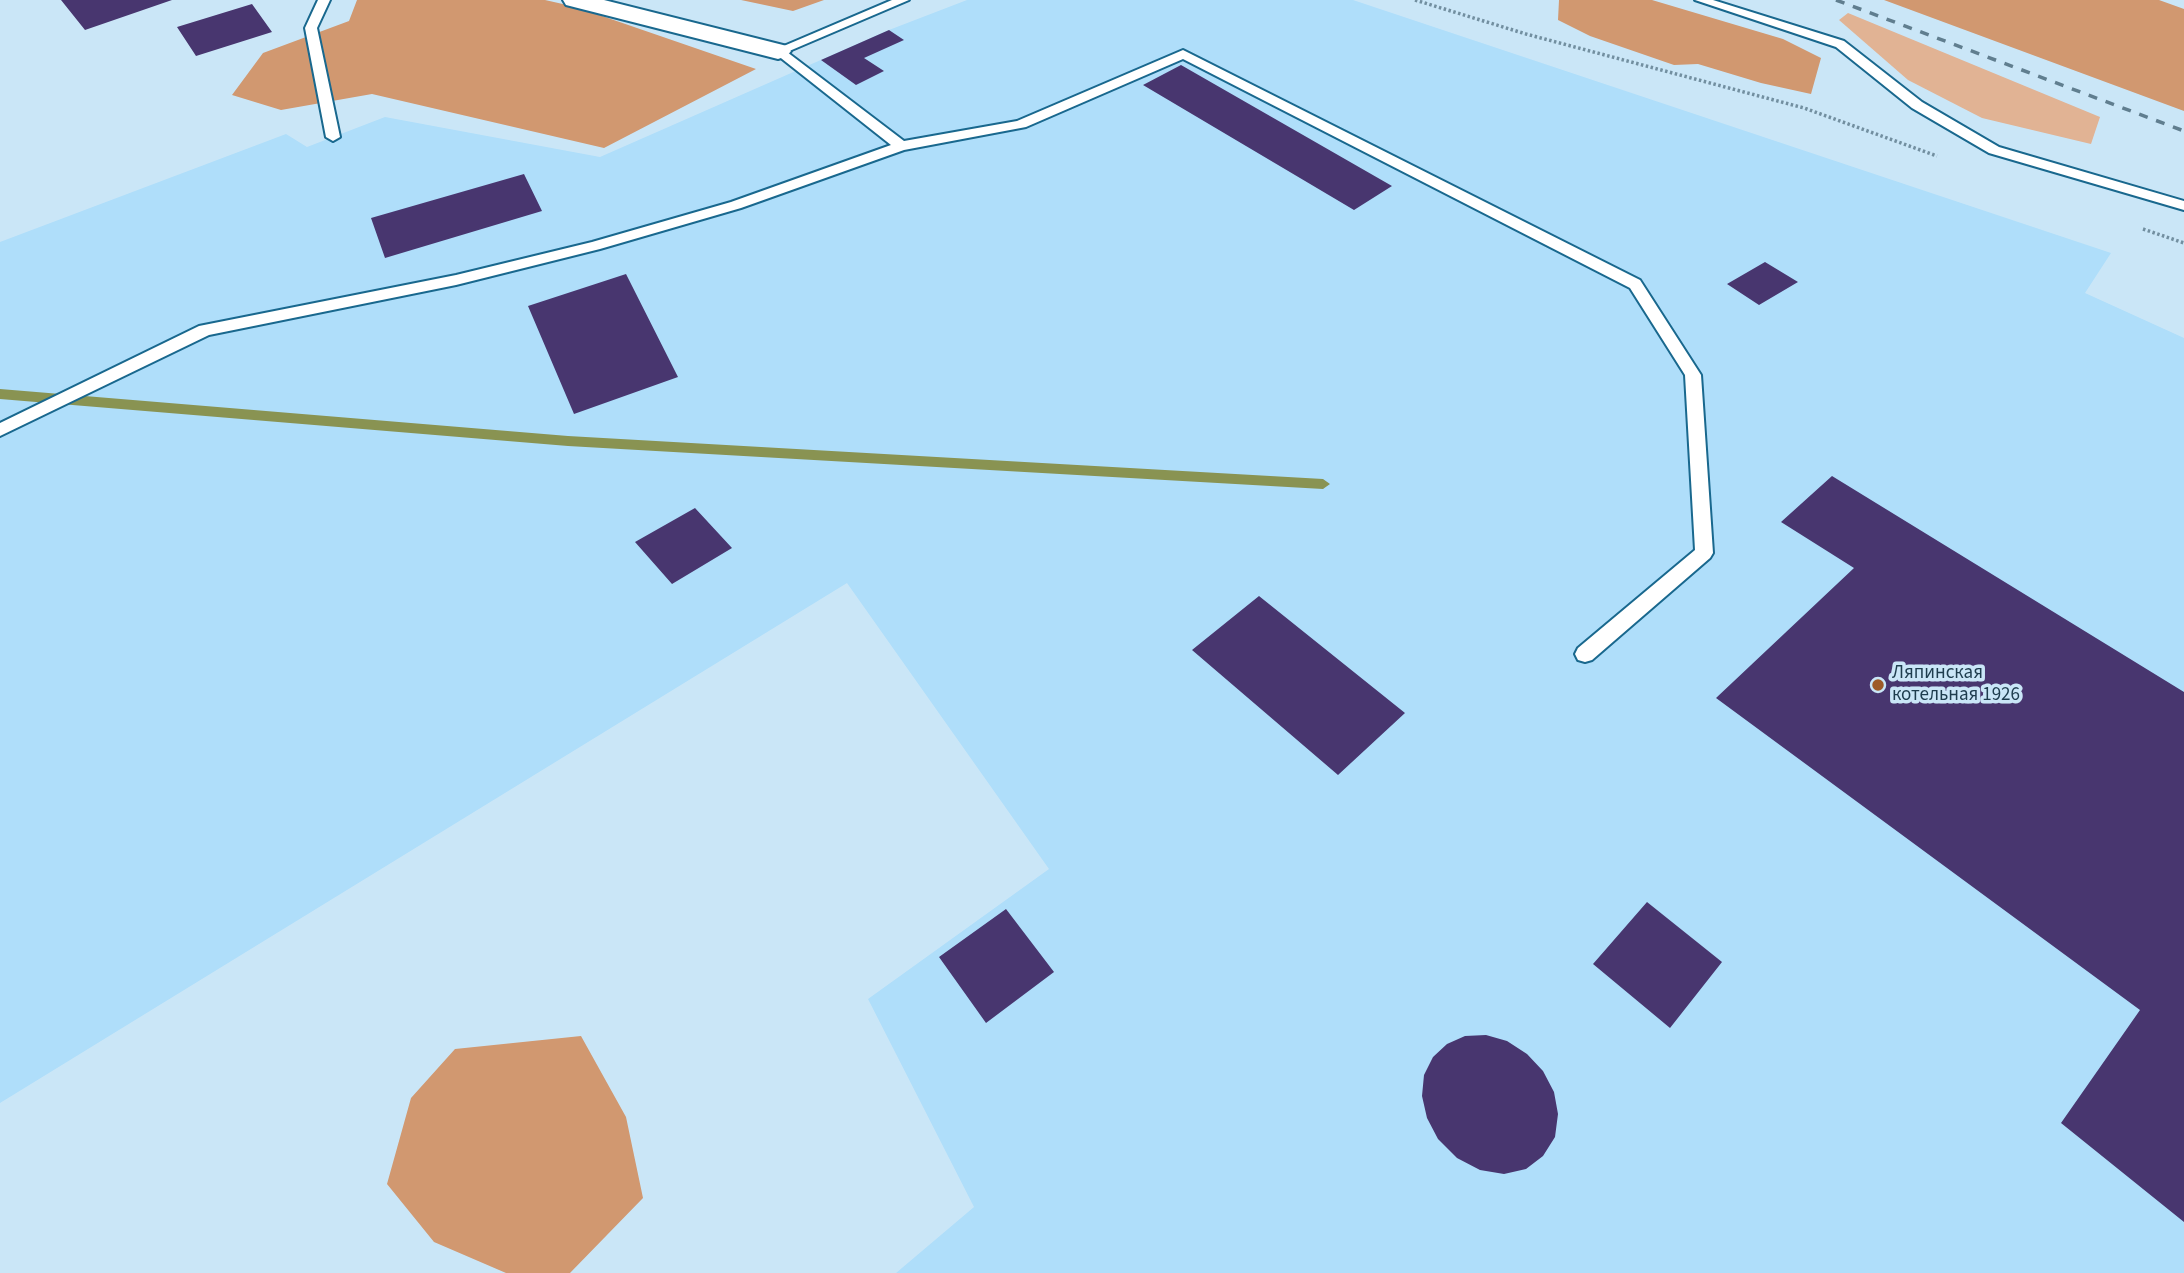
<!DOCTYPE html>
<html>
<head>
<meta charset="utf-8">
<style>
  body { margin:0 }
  canvas { display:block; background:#cae6f7 }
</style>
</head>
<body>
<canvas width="2184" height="1273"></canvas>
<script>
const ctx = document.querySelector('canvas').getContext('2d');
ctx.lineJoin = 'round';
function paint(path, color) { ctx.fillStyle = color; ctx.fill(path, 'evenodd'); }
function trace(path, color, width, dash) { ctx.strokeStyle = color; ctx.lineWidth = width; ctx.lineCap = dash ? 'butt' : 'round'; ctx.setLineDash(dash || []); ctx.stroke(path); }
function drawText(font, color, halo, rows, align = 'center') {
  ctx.font = font + ' "Source Sans 3",sans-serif'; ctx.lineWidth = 7; ctx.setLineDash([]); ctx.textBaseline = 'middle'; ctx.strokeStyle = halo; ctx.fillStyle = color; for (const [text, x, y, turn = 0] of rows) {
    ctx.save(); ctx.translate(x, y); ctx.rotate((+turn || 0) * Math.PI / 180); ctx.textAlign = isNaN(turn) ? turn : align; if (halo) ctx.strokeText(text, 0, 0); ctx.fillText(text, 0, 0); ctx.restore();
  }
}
const built = new Path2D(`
  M967,0H1353L2111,253L2085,293L2184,338V1273H896L974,1207L868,999L1049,869L847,583L0,1103V242L286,134L307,147L385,117L600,157L889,30Z`);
const green = new Path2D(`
  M1848,13L2100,117L2091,144L1982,118L1908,80L1839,20Z`);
const forest = new Path2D(`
  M357,0H545L576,7L756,69L604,148L372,94L281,110L232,95L263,53L349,21Z
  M741,0H824L793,11Z
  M1559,0H1652L1783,39L1821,58L1811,94L1761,83L1698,64L1674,65L1590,36L1558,20Z
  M1884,0H2159L2184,9V111Z
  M581,1036L626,1117L643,1198L570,1273H506L434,1242L387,1184L411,1098L455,1049Z`);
const stream = new Path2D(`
  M0,389L568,436L1323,479L1330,484L1323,489L568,446L0,399Z`);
const building = new Path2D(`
  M61,0H172L85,30Z
  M252,4L272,32L196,56L177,27Z
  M889,30L904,40L864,58L884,71L856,85L821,60Z
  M1181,65L1392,186L1354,210L1143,85Z
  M524,174L542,211L385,258L371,218Z
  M1765,262L1798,282L1759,305L1727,284Z
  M626,274L678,377L574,414L528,306Z
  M1832,476L2184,692V1222L2061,1123L2140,1010L1716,698L1854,568L1781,522Z
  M695,508L732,548L672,584L635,542Z
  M1259,596L1405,713L1338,775L1192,650Z
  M1647,902L1722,962L1670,1028L1593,964Z
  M1006,909L1054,972L986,1023L939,957Z
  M1486,1035L1507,1041L1527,1054L1543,1071L1554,1092L1558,1114L1555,1137L1543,1156L1526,1169L1504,1174L1480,1170L1457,1158L1438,1139L1427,1118L1422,1096L1424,1075L1433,1057L1447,1044L1465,1036Z`);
const path = new Path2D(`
  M1415,0L1526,34L1804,108L1937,156
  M2143,229L2184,243`);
const service = new Path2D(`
  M318,0H330L317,28L340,137L333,141L326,137L305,28Z
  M892,0H909L787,52L904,141L1017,121L1183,50L1640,280L1701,375L1713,553L1710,558L1592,660L1585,662L1578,660L1575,654L1578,648L1695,550L1685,375L1630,288L1183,59L1026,127L904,150L741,208L600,249L456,285L209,335L0,436V423L199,326L456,275L592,242L731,202L891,145L772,51Z
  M1695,0H1713L1844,41L1922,102L1999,147L2184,201V210L1989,153L1912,108L1836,47Z`);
const minor = new Path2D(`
  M563,0H604L787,46L791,51L787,56L778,59L566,5Z`);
const rail = new Path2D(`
  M1836,0L2184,131`);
const markers = [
  [1878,685,7,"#9d5b28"]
];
const poiNames = [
  ["Ляпинская",1892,674],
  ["котельная 1926",1892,696]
];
paint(built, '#afdefa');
paint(green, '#e1b394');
paint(forest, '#d19870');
paint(stream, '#899352');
paint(building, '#48366f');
trace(service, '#19688e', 4);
trace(minor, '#19688e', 4);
trace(path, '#728fa0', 3.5, [2.5, 2.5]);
paint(service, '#fff');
paint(minor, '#fff');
trace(rail, '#607e8f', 3.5, [9, 9]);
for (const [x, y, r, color] of markers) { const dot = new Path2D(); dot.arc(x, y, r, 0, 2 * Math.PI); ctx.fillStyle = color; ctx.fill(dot); trace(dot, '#cae6f7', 2.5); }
drawText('19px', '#1e3d4e', '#cae6f7', poiNames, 'left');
</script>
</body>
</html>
